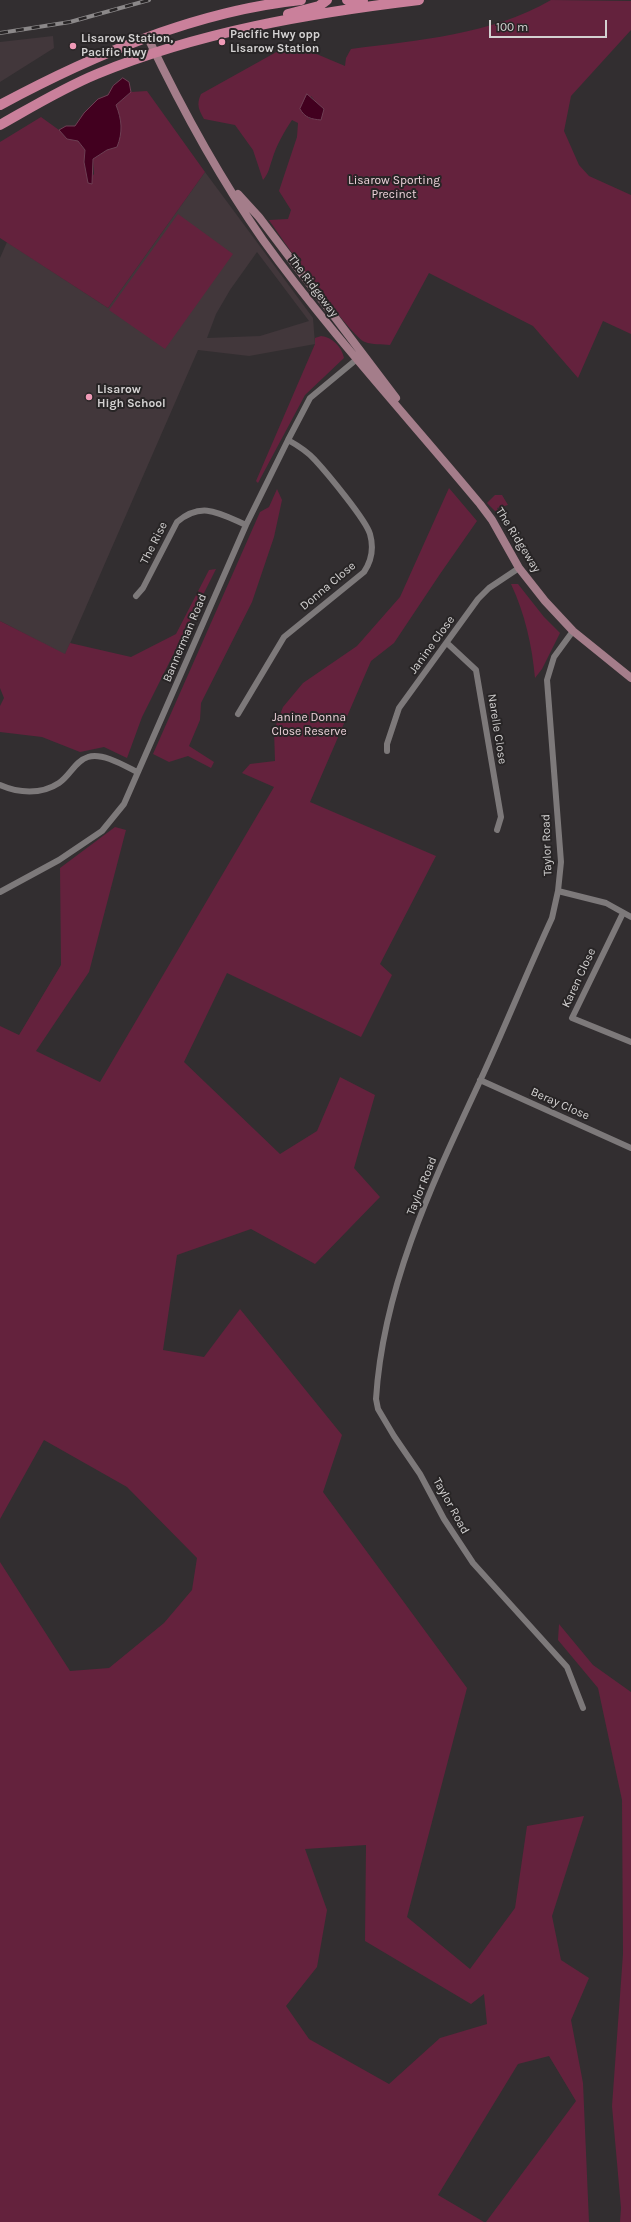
<!DOCTYPE html>
<html>
<head>
<meta charset="utf-8">
<style>
  body { margin:0 }
  #map { position:relative; width:631px; height:2222px; overflow:hidden; background:#322e30; font-family:Karla,sans-serif }
  canvas { display:block }
  .scale { position:absolute; left:489px; top:20px; width:118px; height:18px; box-sizing:border-box; border:2px solid #d3d1d1; border-top:0; padding-left:5px; font-size:12px; line-height:14px; white-space:nowrap; color:#d3d1d1; -webkit-text-stroke:3px #282526; paint-order:stroke }
</style>
</head>
<body>
<div id="map">
<canvas width="631" height="2222"></canvas>
<div class="scale">100 m</div>
</div>
<script>
const ctx = document.querySelector('canvas').getContext('2d');
ctx.lineJoin = 'round';
function paint(path, color) { ctx.fillStyle = color; ctx.fill(path, 'evenodd'); }
function trace(path, color, width, dash) { ctx.strokeStyle = color; ctx.lineWidth = width; ctx.lineCap = dash ? 'butt' : 'round'; ctx.setLineDash(dash || []); ctx.stroke(path); }
function drawText(font, color, halo, rows, align = 'center') {
  ctx.font = font + ' Karla,sans-serif'; ctx.lineWidth = 4; ctx.setLineDash([]); ctx.textBaseline = 'middle'; ctx.strokeStyle = halo; ctx.fillStyle = color; for (const [text, x, y, turn = 0] of rows) {
    ctx.save(); ctx.translate(x, y); ctx.rotate((+turn || 0) * Math.PI / 180); ctx.textAlign = isNaN(turn) ? turn : align; if (halo) ctx.strokeText(text, 0, 0); ctx.fillText(text, 0, 0); ctx.restore();
  }
}
const built = new Path2D(`
  M53,36L54,48L0,82V42Z
  M205,172L313,318L315,344L249,356L198,350L65,655L0,621V258L7,242L108,308ZM257,252L309,321L260,336L207,338L216,314L230,290Z`);
const green = new Path2D(`
  M551,0L631,1V30L571,96L564,131L579,165L589,176L631,195V334L603,321L578,378L533,326L429,273L390,345C382,344 372,345 365,342C352,338 281,238 269,220L288,219L291,210L279,191L297,137L298,123L292,120C284,132 276,146 272,160C269,168 269,173 263,180L253,150L235,125L204,119C199,110 196,105 201,94L280,50H307L345,66L346,58L351,49C418,40 491,35 551,0ZM311,96L323,110L310,119L305,114Z
  M147,91L205,172L108,308L0,238V142L41,117L59,130L67,139L78,141L85,150L84,162L88,182L94,174L93,159L107,150L117,147C123,132 122,120 116,105L131,92Z
  M178,214L233,254L165,349L109,310Z
  M321,336C332,337 342,347 344,358L305,395L258,483L256,481L315,344V338Z
  M449,488L477,521L440,574L394,643L371,661L310,802L436,856L380,964L392,975L361,1037L227,973L184,1062L280,1154L317,1131L340,1077L375,1095L354,1168L380,1197L315,1264L251,1229L177,1255L163,1350L204,1357L240,1309L342,1435L323,1492L467,1688L407,1917L470,1969L515,1908L527,1826L584,1816L552,1916L561,1960L589,1978L571,2020L583,2083L589,2222H486L576,2101L549,2056L518,2064L438,2195L484,2222H0V1562L70,1671L109,1668L164,1623L192,1590L197,1558L127,1487L44,1440L0,1519V1026L19,1035L61,965L60,868L115,827L126,830L89,972L36,1051L100,1082L274,787L242,773L250,764L275,761L274,730L283,707L303,683L357,646L400,597ZM366,1845L365,1941L471,2004L484,1994L487,2024L440,2038L389,2084L309,2039L286,2006L317,1967L327,1910L305,1849Z
  M277,489L282,500L274,537L252,602L201,703L200,720L189,746L214,762L211,768L188,756L169,762L153,754L260,512L269,507Z
  M495,495H502L508,505L497,508L499,512H496L487,503Z
  M216,569L142,717L127,758L104,747L80,752L42,737L0,732V706L4,698L0,688V621L65,654L70,643L131,657L176,634L209,570Z
  M511,584H518L544,617L560,633L542,669L535,678C532,645 525,614 511,584Z
  M559,1624L593,1665L631,1692V2222H620L621,2208L612,2106L623,1954L622,1800L598,1688L558,1640Z`);
const water = new Path2D(`
  M123,78L129,82L131,92L116,105C122,120 123,132 117,147L107,150L93,159L92,184L88,183L84,162L85,150L78,141L67,139L59,130L66,126H75L84,113L98,99L108,95L113,86Z
  M307,94L324,109L321,120C311,119 305,118 300,109Z`);
const street = new Path2D(`
  M136,596L143,588L177,522C202,501 219,513 246,525
  M573,631L554,657L547,680L561,862L558,891L552,918C527,972 505,1027 480,1081C433,1182 383,1286 376,1399L378,1409L394,1436L420,1474L444,1519L473,1563L567,1667L583,1708
  M447,643L476,670L501,817L497,830
  M238,714L284,637L364,572C372,560 374,548 370,534C366,520 327,473 315,460C308,452 297,445 288,440
  M387,751V744L399,708L478,599L489,588L519,568
  M0,785C18,793 41,795 59,783C70,776 75,761 88,757C102,752 125,766 137,772
  M558,891L606,903L631,917
  M0,892L59,860L102,831L124,804L246,525L288,440L310,398L357,359V356
  M623,913L572,1018L631,1042
  M480,1080L631,1148`);
const secondary = new Path2D(`
  M148,38C181,107 219,177 263,240C330,333 407,416 480,504L492,520L519,568L545,601L573,631L631,678
  M238,194L259,217L396,398`);
const primary = new Path2D(`
  M347,0H363
  M288,14L319,6L327,0
  M0,105C93,55 196,11 301,0
  M0,125C32,107 63,88 97,74C198,32 310,13 419,0`);
const rail = new Path2D(`
  M0,33L70,22L149,0`);
const markers = [
  [222,42,4,"#f09ab7"],
  [73,46,4,"#f09ab7"],
  [89,397,4,"#f09ab7"]
];
const poiNames = [
  ["Pacific Hwy opp",230,35],
  ["Lisarow Station",230,49],
  ["Lisarow Station,",81,39],
  ["Pacific Hwy",81,53],
  ["Lisarow",97,390],
  ["High School",97,404]
];
const parkNames = [
  ["Lisarow Sporting",394,181],
  ["Precinct",394,195],
  ["Janine Donna",309,718],
  ["Close Reserve",309,732]
];
const streetNames = [
  ["The Ridgeway",313,286,53],
  ["The Ridgeway",518,540,58],
  ["The Rise",154,543,-63],
  ["Donna Close",328,586,-40],
  ["Bannerman Road",185,638,-67],
  ["Janine Close",432,645,-54],
  ["Narelle Close",497,729,81],
  ["Taylor Road",547,845,-92],
  ["Karen Close",579,978,-65],
  ["Beray Close",560,1104,24],
  ["Taylor Road",422,1186,-68],
  ["Taylor Road",451,1506,61]
];
paint(built, '#42373b');
paint(green, '#64223d');
paint(water, '#42001f');
trace(water, '#6e3f54', 1);
trace(street, '#7d797a', 6);
trace(secondary, '#a47d8a', 8);
trace(primary, '#ca809b', 10);
trace(rail, '#8b8889', 4);
trace(rail, '#282526', 2.5, [8]);
for (const [x, y, r, color] of markers) { const dot = new Path2D(); dot.arc(x, y, r, 0, 2 * Math.PI); ctx.fillStyle = color; ctx.fill(dot); trace(dot, '#282526', 1.5); }
drawText('bold 12px', '#d3d1d1', '#282526', poiNames, 'left');
drawText('12px', '#eed3db', '#282526', parkNames);
drawText('12px', '#d3d1d1', '#282526', streetNames);
</script>
</body>
</html>
